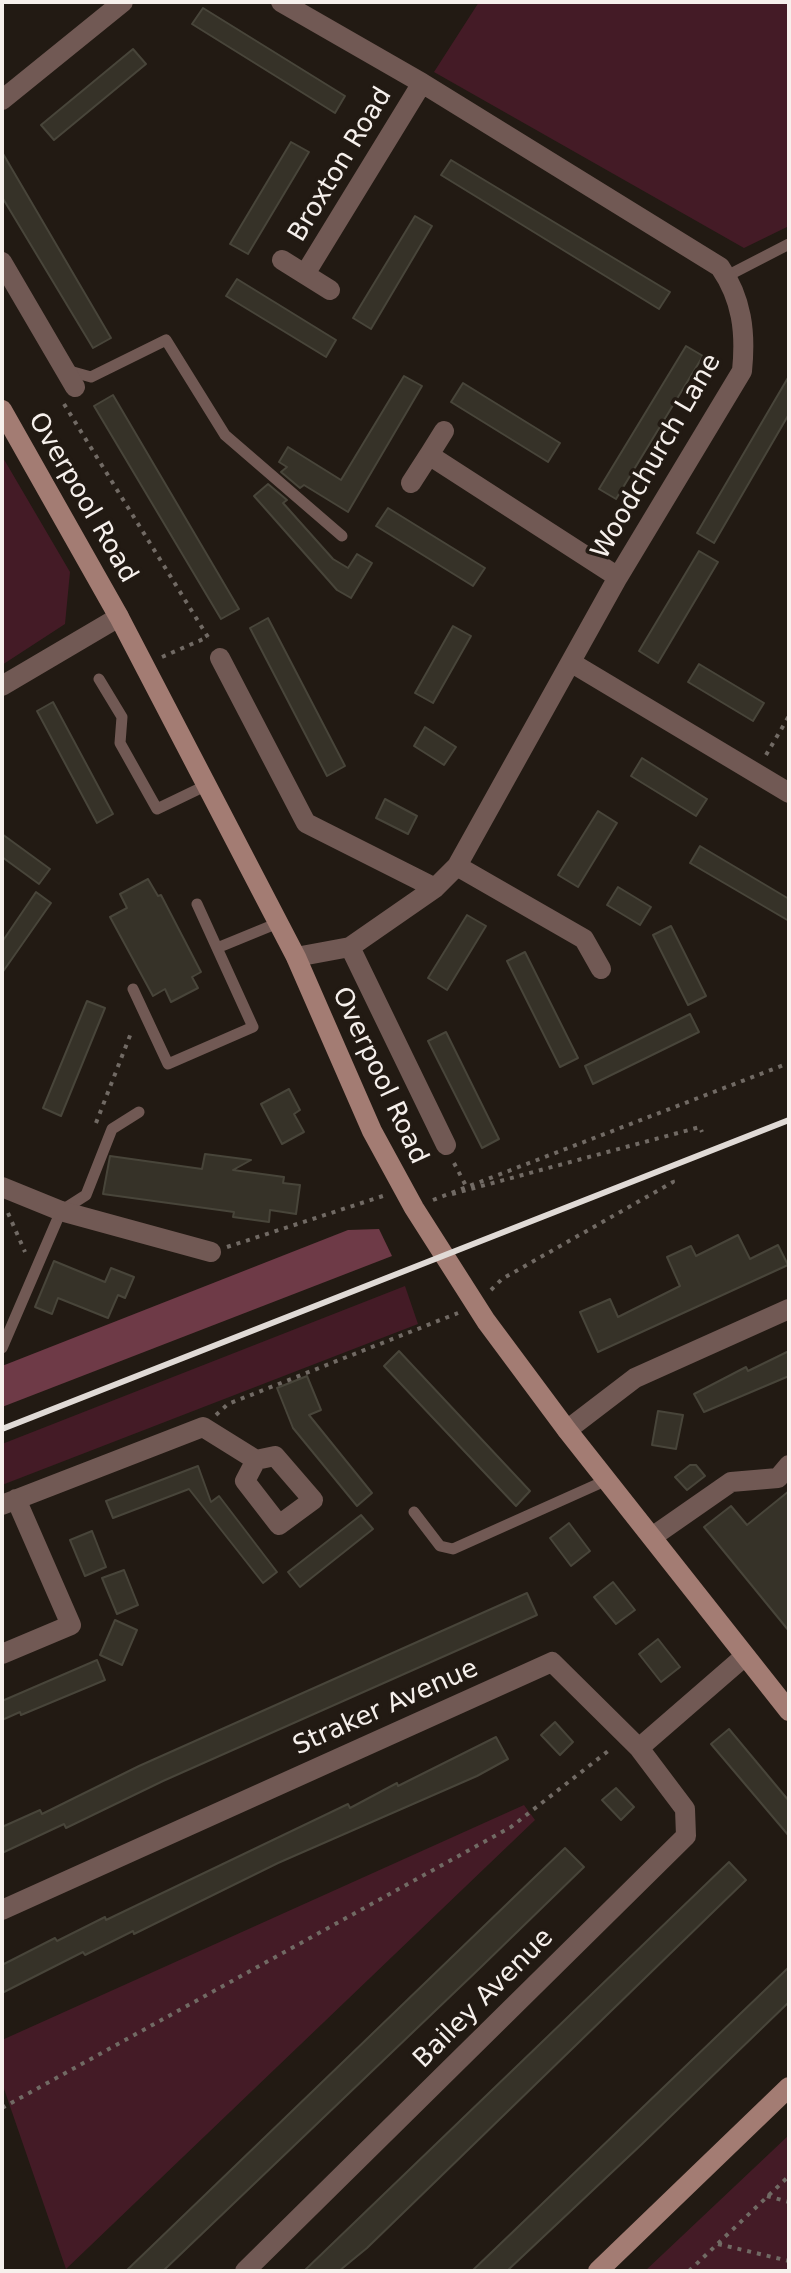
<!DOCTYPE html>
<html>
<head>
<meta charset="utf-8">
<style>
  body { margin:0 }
  #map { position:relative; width:791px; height:2273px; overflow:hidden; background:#221a13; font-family:"DejaVu Sans",sans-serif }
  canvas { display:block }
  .frame { position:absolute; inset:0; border:4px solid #f6f0ec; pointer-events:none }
</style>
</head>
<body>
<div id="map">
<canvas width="791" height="2273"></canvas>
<div class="frame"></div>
</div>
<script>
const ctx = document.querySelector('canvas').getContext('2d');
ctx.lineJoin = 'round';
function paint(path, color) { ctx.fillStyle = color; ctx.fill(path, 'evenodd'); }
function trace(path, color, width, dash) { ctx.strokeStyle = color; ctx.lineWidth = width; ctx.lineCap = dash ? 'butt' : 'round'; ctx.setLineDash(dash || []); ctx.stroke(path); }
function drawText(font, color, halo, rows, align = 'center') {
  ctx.font = font + ' "DejaVu Sans",sans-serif'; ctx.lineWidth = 7; ctx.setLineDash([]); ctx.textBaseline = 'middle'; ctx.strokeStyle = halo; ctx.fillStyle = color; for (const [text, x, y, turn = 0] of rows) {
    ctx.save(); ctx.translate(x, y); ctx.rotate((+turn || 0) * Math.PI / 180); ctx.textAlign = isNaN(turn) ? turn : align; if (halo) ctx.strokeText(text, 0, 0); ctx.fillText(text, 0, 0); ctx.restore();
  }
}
const green = new Path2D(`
  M479,2H789V226L744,248L434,72Z
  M2,456L70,572L65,624L2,665Z
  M405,1286L418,1324L2,1485V1444Z
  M524,1805L535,1820L66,2269L2,2083V2040Z
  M789,2135V2271H645Z`);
const forest = new Path2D(`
  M379,1229L392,1256L2,1407V1366L348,1230Z`);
const building = new Path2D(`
  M203,8L345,96L335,113L192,24Z
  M133,49L146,64L54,140L41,125Z
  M291,142L309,152L248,254L230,244Z
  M2,152L111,338L93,348L2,197Z
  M451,160L670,292L659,309L441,175Z
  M415,216L432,226L371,329L353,318Z
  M237,279L336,340L326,357L226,296Z
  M686,346L703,356L616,499L599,489Z
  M404,376L422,386L348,512L304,485L300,488L281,472L287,467L279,462L288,447L341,480Z
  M789,376V414L714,543L697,533Z
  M463,383L560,443L548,462L451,402Z
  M113,395L239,609L221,619L94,406Z
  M268,484L287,500L283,503L333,559L348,568L357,554L372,563L351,598L337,590L254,496Z
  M388,508L485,568L473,586L376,526Z
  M699,551L718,562L658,663L639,651Z
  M268,618L345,766L327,776L250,628Z
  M453,626L471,636L433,703L415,693Z
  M699,664L764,703L753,721L688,682Z
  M53,702L113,814L97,823L37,711Z
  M425,727L456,747L444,765L414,746Z
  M642,758L707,799L696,816L631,776Z
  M385,799L417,816L408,834L376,818Z
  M598,811L617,823L578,887L558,875Z
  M2,834L50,869L39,884L2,857Z
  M700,846L789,899V921L690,863Z
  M148,879L158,896L161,895L201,972L192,977L198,988L171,1002L165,989L153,996L110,917L127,908L120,894Z
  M618,887L651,907L640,925L607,905Z
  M36,892L51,903L2,973V942Z
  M467,915L486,926L447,990L428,978Z
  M671,926L706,996L688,1005L653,935Z
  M525,952L578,1058L560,1067L507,961Z
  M87,1001L105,1008L61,1116L43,1108Z
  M690,1014L699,1032L593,1084L585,1066Z
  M446,1032L499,1139L482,1148L428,1041Z
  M289,1089L300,1110L294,1114L304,1132L282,1144L261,1104Z
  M205,1154L251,1160L233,1170L284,1177L283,1183L300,1185L296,1214L270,1210L269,1222L233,1217L234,1212L103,1194L110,1156L202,1169Z
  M738,1235L750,1259L778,1245L788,1265L598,1352L580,1312L610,1299L618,1317L680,1286L667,1257L691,1246L696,1256Z
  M54,1261L105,1282L111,1268L134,1277L125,1298L118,1295L108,1318L58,1298L52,1314L35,1307Z
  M399,1351L530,1491L516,1506L384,1366Z
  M789,1351V1376L704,1412L694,1394L746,1367L748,1371Z
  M307,1376L321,1410L309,1415L372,1493L357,1506L293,1428L277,1388Z
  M658,1411L683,1415L676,1449L652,1445Z
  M690,1465H696L705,1476L687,1490L675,1477Z
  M198,1466L211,1502L219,1496L277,1572L263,1583L189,1489L113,1518L106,1501Z
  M789,1491V1631L704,1527L731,1506L747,1525Z
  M361,1515L373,1529L300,1587L288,1572Z
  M569,1523L590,1551L571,1566L550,1538Z
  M92,1531L106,1567L85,1576L70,1540Z
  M124,1570L138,1605L117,1614L102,1578Z
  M613,1582L635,1610L616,1624L594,1597Z
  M527,1593L537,1615L163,1781L66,1828L64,1824L2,1853V1827L40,1810L42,1814L139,1766Z
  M115,1620L137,1630L122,1665L100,1655Z
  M658,1639L680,1667L661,1682L639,1654Z
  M97,1660L105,1680L21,1715L20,1712L2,1720V1701Z
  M555,1722L573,1742L560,1755L541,1735Z
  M729,1729L789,1801V1836L711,1744Z
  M496,1737L508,1759L477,1776L278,1863L134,1934L133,1931L85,1955L83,1952L2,1993V1965L55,1938L57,1941L105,1917L106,1920L348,1804L350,1808L397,1783L398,1786Z
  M616,1788L634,1807L621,1820L602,1800Z
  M565,1848L584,1867L480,1968L163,2271H126Z
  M729,1862L746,1880L367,2248L339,2271H304Z
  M789,1967V2002L642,2144L507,2271H472Z`);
const path = new Path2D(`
  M64,404L211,642
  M162,657L208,637
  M766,755L789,716
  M96,1123L131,1033
  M454,1163L466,1186
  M452,1194L700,1127L702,1132
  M433,1200L789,1063
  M8,1213L25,1252
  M227,1247L386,1195
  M491,1290L502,1279L673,1182L672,1179
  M216,1415L228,1404L458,1313
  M2,2108L511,1827L612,1748
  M767,2196L789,2202
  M718,2244L789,2261
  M689,2271L789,2176`);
const lane = new Path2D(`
  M727,276L789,244
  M66,370L91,377L166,340L225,435L342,536
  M99,679L122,717L120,743L157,809L207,785
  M197,904L217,948L278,923
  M133,989L168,1064L253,1027L217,948
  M2,1348L61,1211L86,1195L112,1129L139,1112
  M414,1512L440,1546L453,1549L607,1480`);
const street = new Path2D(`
  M281,2L422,83L720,267C742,299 746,332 742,371L618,577L457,866L435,888L350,947L296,957
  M2,100L123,2
  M282,260L330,290
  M2,262L75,387
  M305,274L422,83
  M429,455L444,431
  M411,483L429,455L618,577
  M220,658L306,823L435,888
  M572,663L789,793
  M2,686L119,617
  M457,866L584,939L601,969
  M350,947L446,1145
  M2,1187L61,1211L211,1252
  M567,1430L635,1378L789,1309
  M275,1456L313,1500L279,1525L245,1481L256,1460Z
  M2,1505L203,1427L256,1460
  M652,1537L731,1482L778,1478L789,1465
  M2,1654L71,1625L16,1499
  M2,1910L552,1662L639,1748L745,1656
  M245,2271L686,1836L685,1809L639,1748`);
const secondary = new Path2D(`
  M2,410L119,617L296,957L372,1131L414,1208L486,1321L567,1430L789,1711
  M598,2271L789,2087`);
const rail = new Path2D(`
  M2,1429L789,1120`);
const streetNames = [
  ["Broxton Road",341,165,-59],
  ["Woodchurch Lane",657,457,-60],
  ["Overpool Road",82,498,60],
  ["Overpool Road",379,1076,65],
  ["Straker Avenue",386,1708,-24],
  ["Bailey Avenue",484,1999,-45]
];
paint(green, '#441b26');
paint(forest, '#6e3a47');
paint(building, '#363228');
trace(building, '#48453a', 2);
trace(path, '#716a64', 4, [4, 6]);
trace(lane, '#715954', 11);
trace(street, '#715954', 20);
trace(secondary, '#a37c73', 20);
trace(rail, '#e0dad6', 6);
drawText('26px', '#f6f0ec', '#221a13', streetNames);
</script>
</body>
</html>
